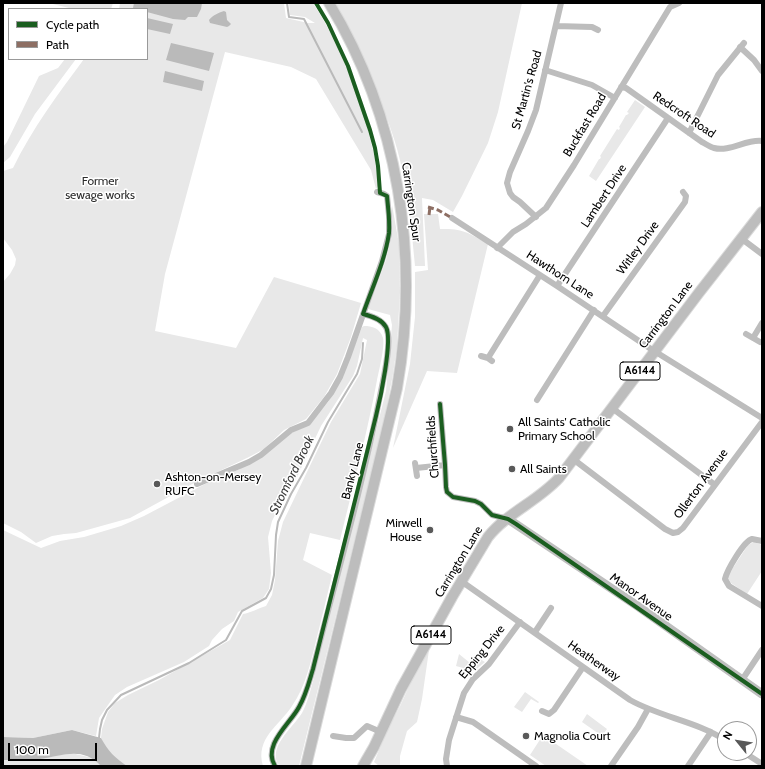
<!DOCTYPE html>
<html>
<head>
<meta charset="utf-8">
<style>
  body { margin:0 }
  #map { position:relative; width:765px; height:769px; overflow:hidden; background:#fff; font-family:Cabin,sans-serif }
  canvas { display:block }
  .frame { position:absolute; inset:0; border:4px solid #000; pointer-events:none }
  .legend { position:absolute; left:8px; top:8px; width:140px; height:52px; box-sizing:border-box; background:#fff; border:1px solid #999; margin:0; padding:5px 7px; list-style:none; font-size:12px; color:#000 }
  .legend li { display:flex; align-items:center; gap:8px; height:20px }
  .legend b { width:20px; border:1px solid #999 }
  .north { position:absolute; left:717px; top:721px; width:40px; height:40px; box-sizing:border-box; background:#fff; border:1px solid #999; border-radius:50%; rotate:300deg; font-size:11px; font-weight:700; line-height:16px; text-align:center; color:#000 }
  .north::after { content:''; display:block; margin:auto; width:14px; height:18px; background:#595959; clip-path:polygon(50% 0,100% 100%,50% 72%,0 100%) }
  .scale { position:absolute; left:8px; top:743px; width:89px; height:18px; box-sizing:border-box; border:2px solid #000; border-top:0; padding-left:5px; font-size:12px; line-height:14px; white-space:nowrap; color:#000; -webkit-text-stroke:3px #fff; paint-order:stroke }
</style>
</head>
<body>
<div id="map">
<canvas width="765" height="769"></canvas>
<div class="frame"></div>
<ul class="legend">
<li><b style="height:5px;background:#1b5e20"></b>Cycle path</li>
<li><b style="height:5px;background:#8d6e63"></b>Path</li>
</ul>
<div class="north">N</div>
<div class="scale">100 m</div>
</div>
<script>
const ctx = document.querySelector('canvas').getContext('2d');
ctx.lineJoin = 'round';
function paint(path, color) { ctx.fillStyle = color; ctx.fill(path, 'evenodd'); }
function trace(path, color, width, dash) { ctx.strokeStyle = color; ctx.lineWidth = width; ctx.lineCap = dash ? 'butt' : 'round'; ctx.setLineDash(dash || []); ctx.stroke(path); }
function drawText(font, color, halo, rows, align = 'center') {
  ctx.font = font + ' Cabin,sans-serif'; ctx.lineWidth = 3; ctx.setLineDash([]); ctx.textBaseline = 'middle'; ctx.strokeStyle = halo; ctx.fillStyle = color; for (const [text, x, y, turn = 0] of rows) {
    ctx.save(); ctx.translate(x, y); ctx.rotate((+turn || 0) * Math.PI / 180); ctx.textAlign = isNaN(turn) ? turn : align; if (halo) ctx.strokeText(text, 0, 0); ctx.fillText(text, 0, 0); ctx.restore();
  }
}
const green = new Path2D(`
  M49,3H113L111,9H73Z
  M120,3H284L286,18L308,23H315L305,17L290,15L289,3H313C340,44 362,102 373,150C376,161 377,174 378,186L376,189L371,170L316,79L291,67L225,52L165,274L155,331L236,348L274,277L361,303L351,337L337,374L324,397L306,419L284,430L264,449L249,457L194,483L130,518L76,533L64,534L52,536L36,543L21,532L3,523V282L10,274L15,265L16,259L12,250L3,238V171L13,168C32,129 58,94 84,59H147V9H119Z
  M335,3H522L498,112L488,143L462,196L453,212L433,200L422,198L425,266H415C412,234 409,201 402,169C397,144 388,121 379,97C366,65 353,33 335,3Z
  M65,59H76L35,114L10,157L3,163V147L7,142L39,76L58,68Z
  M635,100L645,107L596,181L589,176L599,159H600L601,157L600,156L617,129L619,130L620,128L619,127L626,115H627L629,113L627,112Z
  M392,205L399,244L400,291L397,346L393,374L385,416L299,766H279C267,747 292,729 302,713C307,704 310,692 313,681L386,391L392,325L390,315L368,309L386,260L391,235Z
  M424,214H438L440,229C463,228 469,233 488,244L457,373L427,371L393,448L410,364L415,317V272L428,270Z
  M364,326C372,326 380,328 383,338C385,346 379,371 377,380C367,434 353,487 340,540L310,533L303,560L332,575C327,596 322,617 317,637C311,661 306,686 292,706C279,726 255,738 263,766H127L115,759L106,749L101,738L102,729L108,712L115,703L128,695L159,680L230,640L243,614C251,613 258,608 266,606L272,595L275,580L278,541L283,522L331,422L360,374L367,340L363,338L357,366L353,376L321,426L297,477L283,499L272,521L268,537L271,573L269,589L263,598L238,612L234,621L222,629L212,640L209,646L184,662L127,687L115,695L99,718L96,736L72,730L33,738L3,737V530L41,548L60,541L84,537L121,526L144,516L205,484L240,469L284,436L309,425L328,402L341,381L362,327Z
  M754,542L762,545V571L747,594L731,583L728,578L729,574L748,545Z
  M426,649L429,650L422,699L417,722L407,731L400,756V766H379L374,762L388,729L401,704Z
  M459,654L475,667L480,659L485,662L474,671L456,666Z
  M525,692L539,702L538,703L531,699L522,712L514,707Z
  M587,714L607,729L602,736L582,722Z
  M543,735L588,766H546L530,755Z
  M71,753L93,758L101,766H3V760C27,760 48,757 71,753Z`);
const water = new Path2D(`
  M134,3H202L201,9L197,17H188L185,20L173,19L147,12V9L133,8Z
  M224,11L226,12L227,20L231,24L229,26L227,27L210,23L209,20C213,15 218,13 224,11Z
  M147,18L173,24L170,34L147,29Z
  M171,43L214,53L209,71L166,60Z
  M165,71L204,81L202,91L163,82Z
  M72,730L101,738C108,751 115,758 127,766H101C82,746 63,756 40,759C28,760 16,760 3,760V737L33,738Z`);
const stream = new Path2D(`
  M287,3L289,17L304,19L362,132
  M99,738L100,729L102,720L107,710L121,695L189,663L226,640L242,611L266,598L271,589L274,575L276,535L278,522L291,494L306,468L328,422L357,374L362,359L363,343`);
const street = new Path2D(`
  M556,26L592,27L598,30
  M740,47L754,60L762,71
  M545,70L592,85L615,98
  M621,87L626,88L702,142C706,144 710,147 714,148C730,152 746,139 762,141
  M689,133L718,75L744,43
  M536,217L520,202L513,197L510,193L507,183L510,172L528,131L536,110L561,3
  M452,218L557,286L651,349L762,418
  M742,239L762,254
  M497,248L513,232L526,224L546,208L574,165L670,7L679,3
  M557,286L668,118
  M603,316L685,202L686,196L683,192
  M746,334L760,342
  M753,338L762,323
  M481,356L488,358L492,361
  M488,358L540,275
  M537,400L594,310
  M440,404L445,465L446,487L447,492L453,497L475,501L481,504L492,515L508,519
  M612,408L715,485
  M573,459L665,529L673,533L678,532L683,528L762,422
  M415,463L417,476
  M416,468L445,465
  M197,484L249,462L261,455L291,430L308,423L331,393L340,377L348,357L382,261L389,234V216L387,196L384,194L377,192
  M762,541L752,539C744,541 727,570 725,579L729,586L762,606
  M461,581L630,700C660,717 696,721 725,740
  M535,632L551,608
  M742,680L762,650
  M542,711L549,714L554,710L583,667
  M456,717L473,722L536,766
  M333,736L346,738H354L367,726L381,732
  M745,753L762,764
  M275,766C262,745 290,724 299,707C306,695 309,682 313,669C336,578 362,488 380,396C383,380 392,344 387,330C384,320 372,316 363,314
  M447,766L446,759L449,740L464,693L473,679L489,664L520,622
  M611,766L638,727L648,709
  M688,766L711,732`);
const secondary = new Path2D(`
  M508,519L639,607L762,694`);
const primary = new Path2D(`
  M306,766L397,388C420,257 399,118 329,3
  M363,766L374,747L401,689L452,597L488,537C507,513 538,501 559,478L698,294L762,212`);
const quiet = new Path2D(`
  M428,207L438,210L452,218
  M429,215L430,207`);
const cycleway = new Path2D(`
  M440,404L445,465L446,487L447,492L453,497L475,501L481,504L492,515L508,519L516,524L762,694
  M275,766C262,745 290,724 299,707C306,695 309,682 313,669L376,416C380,400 393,340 386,327C382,319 371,316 363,314C372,288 385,261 389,233C390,221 388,208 387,196L380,193L378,166L375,148L370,130L348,66L328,23L316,3`);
const markers = [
  [510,429,4,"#595959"],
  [512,469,4,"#595959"],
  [157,484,4,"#595959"],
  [430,530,4,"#595959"],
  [526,736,4,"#595959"]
];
const shields = [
  [640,371,40],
  [431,635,40]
];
const shieldNames = [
  ["A6144",640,371],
  ["A6144",431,635]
];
const streetNames = [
  ["St Martin's Road",527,90,-74],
  ["Redcroft Road",684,115,34],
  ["Buckfast Road",585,125,-59],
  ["Lambert Drive",604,196,-57],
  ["Carrington Spur",411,202,82],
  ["Witley Drive",638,248,-54],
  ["Hawthorn Lane",560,275,33],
  ["Carrington Lane",666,315,-53],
  ["Churchfields",433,447,-94],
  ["Banky Lane",353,471,-76],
  ["Ollerton Avenue",701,484,-54],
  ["Carrington Lane",459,562,-59],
  ["Manor Avenue",641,597,35],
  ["Epping Drive",482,652,-51],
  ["Heatherway",594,661,35]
];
const parkNames = [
  ["Former",100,181],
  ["sewage works",100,195]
];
const poiNames = [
  ["All Saints' Catholic",518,422],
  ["Primary School",518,436],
  ["All Saints",520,469],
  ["Ashton-on-Mersey",165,477],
  ["RUFC",165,491],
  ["Mirwell",422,523,"right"],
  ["House",422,537,"right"],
  ["Magnolia Court",534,736]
];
const waterNames = [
  ["Stromford Brook",292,475,-64]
];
paint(green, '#e8e8e8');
paint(water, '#bababa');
trace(stream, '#bababa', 2);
trace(primary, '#dbdbdb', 12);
trace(street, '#bdbdbd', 6);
trace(secondary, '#bfbfbf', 9);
trace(primary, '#bdbdbd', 10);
trace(quiet, '#8d6e63', 3, [6, 3]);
trace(cycleway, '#1b5e20', 4);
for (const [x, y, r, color] of markers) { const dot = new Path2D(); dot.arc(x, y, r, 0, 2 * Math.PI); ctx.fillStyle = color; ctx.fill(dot); trace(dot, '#fff', 1.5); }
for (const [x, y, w] of shields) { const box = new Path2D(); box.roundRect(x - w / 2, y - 9, w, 18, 3); ctx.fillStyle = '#fff'; ctx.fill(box); trace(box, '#000', 1); }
drawText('bold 11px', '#000', null, shieldNames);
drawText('12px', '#000', '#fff', streetNames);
drawText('12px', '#2c2c2c', '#fff', parkNames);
drawText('12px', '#000', '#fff', poiNames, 'left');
drawText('italic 13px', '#3d3d3d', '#fff', waterNames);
</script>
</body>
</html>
